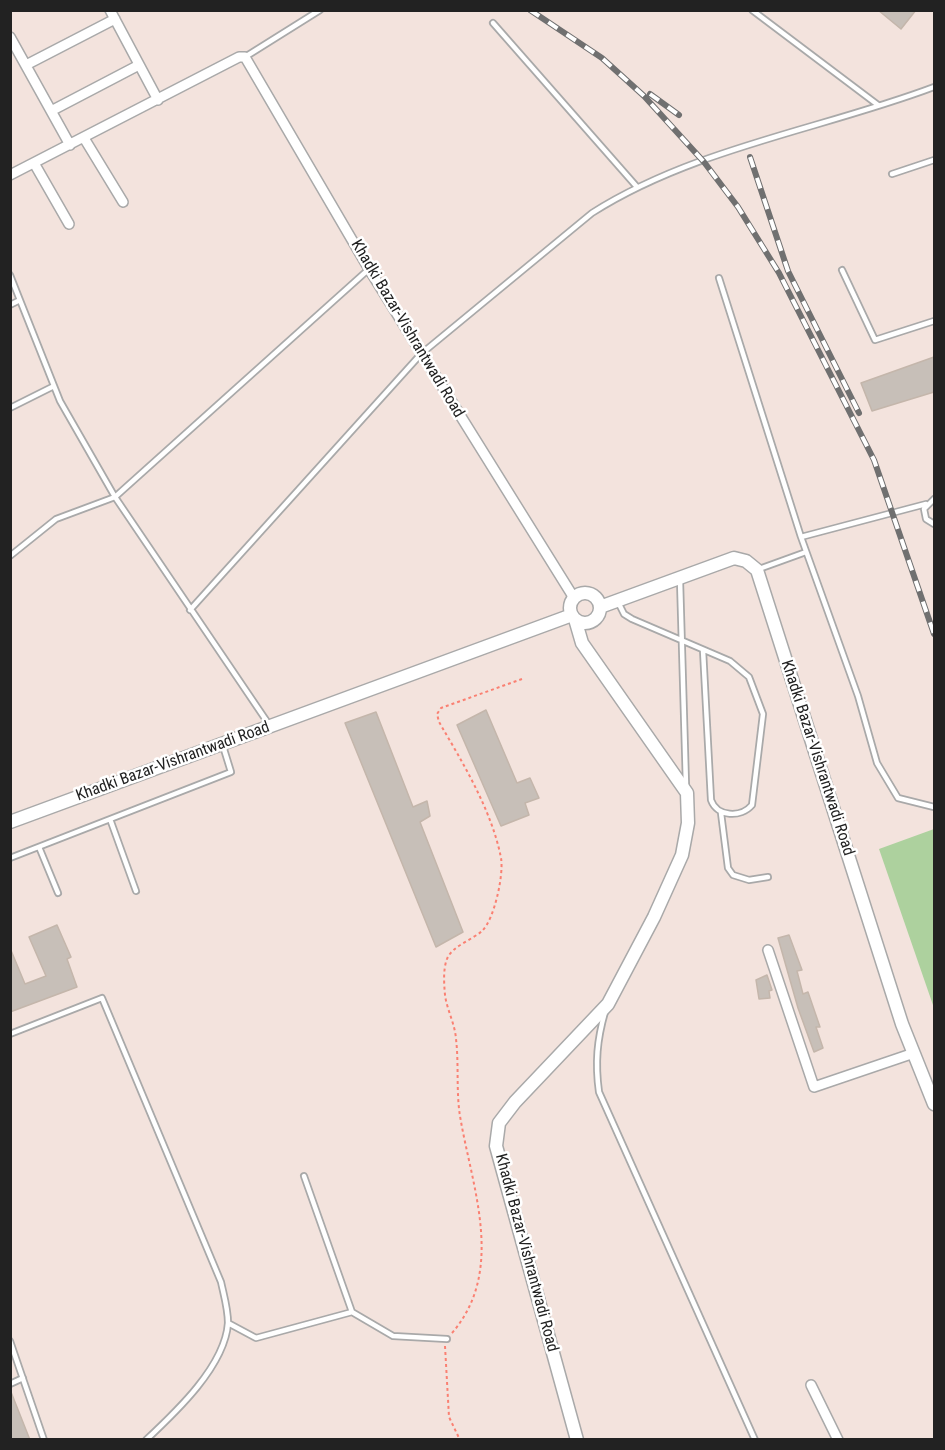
<!DOCTYPE html>
<html>
<head>
<meta charset="utf-8">
<style>
  body { margin:0 }
  #map { position:relative; width:945px; height:1450px; overflow:hidden; background:#f2efe9; font-family:"Roboto Condensed",sans-serif }
  canvas { display:block }
  .frame { position:absolute; inset:0; border:12px solid #222; pointer-events:none }
</style>
</head>
<body>
<div id="map">
<canvas width="945" height="1450"></canvas>
<div class="frame"></div>
</div>
<script>
const ctx = document.querySelector('canvas').getContext('2d');
ctx.lineJoin = 'round';
function paint(path, color) { ctx.fillStyle = color; ctx.fill(path, 'evenodd'); }
function trace(path, color, width, dash) { ctx.strokeStyle = color; ctx.lineWidth = width; ctx.lineCap = dash ? 'butt' : 'round'; ctx.setLineDash(dash || []); ctx.stroke(path); }
function drawText(font, color, halo, rows, align = 'center') {
  ctx.font = font + ' "Roboto Condensed",sans-serif'; ctx.lineWidth = 5; ctx.setLineDash([]); ctx.textBaseline = 'middle'; ctx.strokeStyle = halo; ctx.fillStyle = color; for (const [text, x, y, turn = 0] of rows) {
    ctx.save(); ctx.translate(x, y); ctx.rotate((+turn || 0) * Math.PI / 180); ctx.textAlign = isNaN(turn) ? turn : align; if (halo) ctx.strokeText(text, 0, 0); ctx.fillText(text, 0, 0); ctx.restore();
  }
}
const military = new Path2D(`
  M11,11H934V1439H11Z`);
const forest = new Path2D(`
  M934,829V1008L879,849Z`);
const building = new Path2D(`
  M878,10H916L901,29Z
  M934,357V392L872,411L861,383Z
  M486,710L517,783L530,778L539,798L525,803L529,815L501,826L457,725Z
  M376,712L413,807L427,801L430,816L420,822L463,932L436,947L345,723Z
  M57,925L71,957L67,959L77,987L10,1012V948L25,984L46,976L29,937Z
  M789,935L802,970L797,971L803,994L808,992L820,1027H816L823,1048L814,1052L798,1008L778,938Z
  M767,975L772,990L769,991L770,998L759,999L756,980Z
  M11,1392L30,1440H10Z`);
const path = new Path2D(`
  M452,1333C506,1270 472,1188 460,1116C456,1091 459,1064 456,1039C455,1024 447,1010 445,995C444,984 443,969 447,959C452,946 472,940 482,931C494,920 504,875 501,858C492,811 463,763 439,722L437,714L441,708L522,679
  M445,1346L449,1417L460,1440`);
const service = new Path2D(`
  M752,10L878,105
  M493,23L637,187
  M245,57L320,10
  M892,174L934,160
  M842,270L875,340L934,321
  M10,275L60,401L115,497L270,726
  M719,278L801,537L858,696L877,763L898,798L934,807
  M10,305L20,300
  M10,408L54,386
  M934,499L924,509L926,519L934,524
  M801,537L926,504
  M10,556L56,519L115,497L369,269
  M759,569L806,552
  M680,580L686,785
  M618,602L624,614L632,619L730,661L749,677L763,714L752,805C741,818 717,817 711,800L703,650
  M190,610L421,354L592,213C694,148 823,129 934,87
  M721,813L728,868L733,875L749,880L768,877
  M110,819L136,891
  M39,847L58,893
  M10,858L231,772L223,746
  M605,1012C597,1040 595,1063 599,1092L755,1440
  M10,1034L102,998L221,1282C224,1296 228,1309 228,1323C225,1366 176,1412 146,1440
  M304,1176L352,1312
  M228,1323L256,1338L352,1312L393,1336L447,1339
  M10,1341L44,1440
  M10,1384L23,1378`);
const minor = new Path2D(`
  M110,10L158,100
  M10,37L70,145
  M26,65L115,19
  M51,111L139,65
  M84,138L123,202
  M34,163L69,224
  M10,175L239,57H245L369,269L574,598
  M768,950L814,1087L914,1053
  M811,1385L838,1440`);
const tertiary = new Path2D(`
  M570 608a15 15 0 1 1 30 0a15 15 0 1 1-30 0Z
  M600,607L734,558L746,561L757,570L902,1024L934,1104
  M575,619L582,643L687,793L688,823L682,855L654,917L608,1004L515,1102L499,1123L496,1146L577,1440
  M10,822L572,615`);
const rail = new Path2D(`
  M530,10L602,58L644,96L704,162L738,207L779,273L874,460L934,634
  M650,94L679,115
  M750,157L788,271L859,413`);
const streetNames = [
  ["Khadki Bazar-Vishrantwadi Road",407,329,59],
  ["Khadki Bazar-Vishrantwadi Road",817,758,72],
  ["Khadki Bazar-Vishrantwadi Road",173,762,-20],
  ["Khadki Bazar-Vishrantwadi Road",526,1253,75]
];
paint(military, '#f3e3dd');
paint(forest, '#add19e');
paint(building, '#c7bfb8');
trace(building, '#c4b6ab', 1.5);
trace(service, '#a9a9a9', 8);
trace(minor, '#a9a9a9', 12);
trace(tertiary, '#a9a9a9', 15);
trace(path, '#fa8072', 2, [3, 3]);
trace(service, '#fff', 4.5);
trace(minor, '#fff', 9);
trace(tertiary, '#fff', 12);
trace(rail, '#707070', 6);
trace(rail, '#fff', 4, [11]);
drawText('16px', '#222', '#fff', streetNames);
</script>
</body>
</html>
